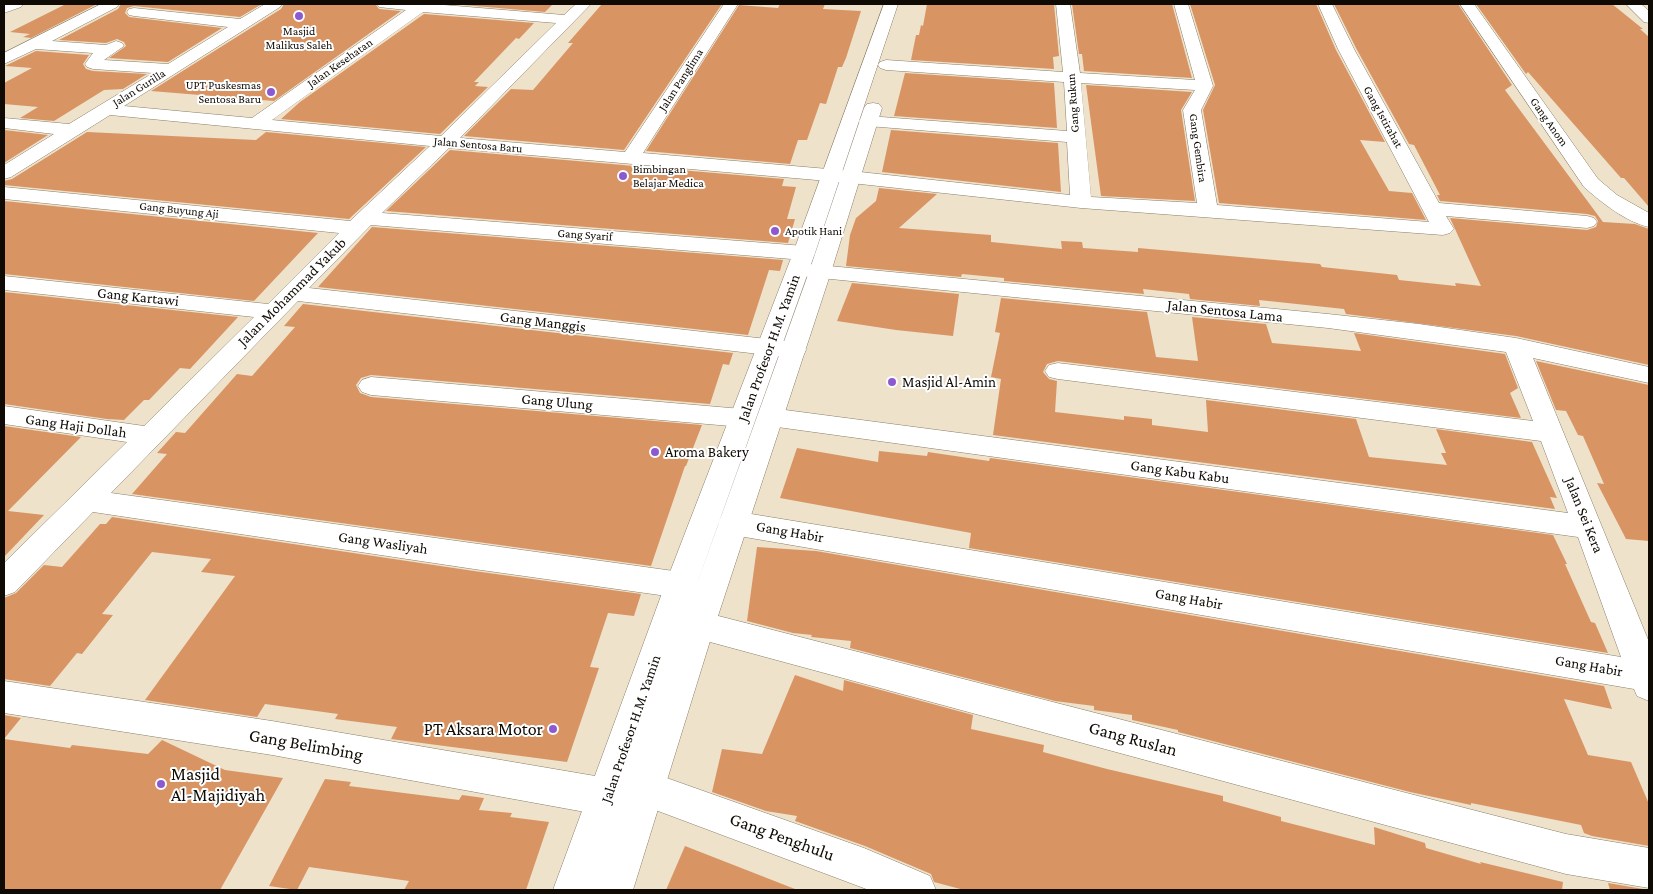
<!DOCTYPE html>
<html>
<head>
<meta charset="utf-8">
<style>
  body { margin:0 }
  #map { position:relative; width:1653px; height:894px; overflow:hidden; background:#eee2cb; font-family:"Crimson Pro",serif }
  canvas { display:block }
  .frame { position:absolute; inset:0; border:5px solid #0f0b04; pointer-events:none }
</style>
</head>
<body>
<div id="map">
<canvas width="1653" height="894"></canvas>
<div class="frame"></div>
</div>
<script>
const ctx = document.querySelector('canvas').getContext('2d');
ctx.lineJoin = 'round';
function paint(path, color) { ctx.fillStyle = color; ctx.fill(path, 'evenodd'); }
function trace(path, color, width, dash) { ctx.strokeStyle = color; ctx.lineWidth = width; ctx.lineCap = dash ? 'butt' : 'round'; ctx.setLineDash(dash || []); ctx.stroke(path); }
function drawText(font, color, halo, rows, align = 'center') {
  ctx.font = font + ' "Crimson Pro",serif'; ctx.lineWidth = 4; ctx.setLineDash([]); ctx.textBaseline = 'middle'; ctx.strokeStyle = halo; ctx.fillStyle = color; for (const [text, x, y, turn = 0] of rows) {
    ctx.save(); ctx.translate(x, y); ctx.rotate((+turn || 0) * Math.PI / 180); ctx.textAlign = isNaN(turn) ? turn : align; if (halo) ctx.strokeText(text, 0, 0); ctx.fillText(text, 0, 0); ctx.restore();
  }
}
const building = new Path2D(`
  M66,4H97L31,38L23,37L30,34L10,32Z
  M121,4H262L240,17L134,6L127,8L125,13L129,17L222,28L168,62L109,58L126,46L124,42L117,39L106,43L59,40L118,9Z
  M284,4H361L376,5L379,9L401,11L274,101L151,91L281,9Z
  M452,4H553L545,12Z
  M602,4H722L624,150L464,136L511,89L533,90L573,43H568Z
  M780,4H825L823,9L861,11L846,58L842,67H838L826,104L820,103L807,140H798L790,164L646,151L739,5L778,8Z
  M927,4H1054L1059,56L1053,57L1054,69L911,60L916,35H919L921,25L923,26Z
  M1072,4H1172L1192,78L1084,71L1082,54H1079Z
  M1190,4H1316L1336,50L1385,142L1360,140L1389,191L1412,193L1426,220L1219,203L1203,110L1215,85Z
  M1334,4H1458L1512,85L1505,90L1603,222L1635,224L1649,229V365L1516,336L1346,314L1344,309L1259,300L1260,306L1190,299L1189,294L1143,289L1144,294L1004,281V278L962,274L961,277L846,266L850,235L856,218L876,201L879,188L937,194L899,228L991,235V242L1062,249L1061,241L1082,242L1083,248L1138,252V248L1320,264L1322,267L1397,275L1399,280L1456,286L1455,283L1481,286L1450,218L1587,230L1596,227L1598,221L1595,216L1587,214L1440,201L1437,195H1440L1414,145L1409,144L1356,48Z
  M1476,4H1612L1643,29H1640L1649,37V207L1624,178H1621L1528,72L1526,74Z
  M424,14L534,23L519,39L516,38L474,82H479L475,86L488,87L440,134L281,119L300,102Z
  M36,51L89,55L83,64L86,69L93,71L147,74L123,89L104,90L54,121L20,118L38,107L4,104V83L32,68L5,66Z
  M905,73L1054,83L1057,128L894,116Z
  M1086,85L1192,92L1181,110L1195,201L1101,196Z
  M4,130L48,135L4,163Z
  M891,130L1058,143L1061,192L882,172Z
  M87,132L256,140L266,132L426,147L349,219L4,185V181L12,179Z
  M450,150L784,179L782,186L796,187L787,219H795L788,243L386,211Z
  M4,201L318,233L254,301L4,274Z
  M372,227L783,260L780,271L769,270L748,335L318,287Z
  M852,283L959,294L953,336L896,330L837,321Z
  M4,292L238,317L190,369L180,368L149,400H144L124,420L107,419L4,404Z
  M1001,298L1147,312L1156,357L1198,361L1192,317L1266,324L1272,343L1361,351L1354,333L1505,354L1518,388L1510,393L1521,418L1058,361L1047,364L1043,372L1049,379L1057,381L1055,412L1124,420V416L1152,419V425L1208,432L1206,400L1356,419L1369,457L1447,465L1441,453H1446L1436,429L1532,442L1557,498L1550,497L1555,509L993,435L1001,379L991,377L1000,333L995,332Z
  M303,304L733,353L729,365L723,364L710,404L371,375L361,378L356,385L360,393L371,397L702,425L686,466H685L651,566L132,494L167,454L157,453L176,432L185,433L237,374L252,376L295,327L284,326Z
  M1536,361L1649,385V541L1626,539L1597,483L1604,484L1583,436L1578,435L1566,411L1556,410Z
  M4,426L81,437L8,511L44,515L4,557Z
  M797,448L878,462L879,451L927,456L928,452L989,461L990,458L1553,535L1567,564H1565L1591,622L1595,623L1608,653L969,548L971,533L780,498Z
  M112,517L474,571L641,594L634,616L608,613L590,667L599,668L567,762L391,739L397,727L335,719L338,714L265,704L257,717L145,700L235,576L201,572L211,559L152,552L102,614L113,615L82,654L77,653L50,686L4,679V598L16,593L44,565L62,567L100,524H106Z
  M757,547L816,551L1604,686L1612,709L1564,699L1588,755L1631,762L1649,804V846L1592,836L1584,833L1581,825L1471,803V805L1410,792L1178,732V730L1132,720V715L1094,710V706L1055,701L850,648L851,641L811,637L812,635L793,633L747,621Z
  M795,675L843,691L844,680L973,715L971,729L1044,745L1043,752L1107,769L1223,796V801L1281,817V821L1375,845L1374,827L1425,843L1426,848L1481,864L1480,862L1563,882L1562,890H964L934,882L931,874L865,846L795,821L797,816L766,811L712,792L722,749L762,754Z
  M4,715L21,718L4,739Z
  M4,739L70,748L72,745L148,754L162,740L225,770L283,778L220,890H4Z
  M325,779L351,782L349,786L459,800L462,795L484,798L479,810L512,813L510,817L549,822L526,890H404L409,881L309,867L297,890L269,886Z
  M685,846L795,889L794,890H666Z
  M1608,883L1649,890H1610Z`);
const minor = new Path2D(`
  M4,4H23L21,7L4,13Z
  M101,4H119L117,7L52,41L106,45L116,41L122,43L124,46L104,60L168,64L228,27L134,16L129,15L127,12L129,9L134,8L240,19L265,4H282L280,7L124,106L252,118L406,10L379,7L377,4H432L564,15L576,4H591L460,138L625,152L724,4H738L643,153L851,171L1070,195L1067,142L868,126L862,125L859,121L862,117L868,116L1067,131L1064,82L886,70L880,68L878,65L880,62L886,60L1063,72L1056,4H1070L1080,73L1195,80L1174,4H1188L1213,86L1201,110L1217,205L1429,222L1338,49L1318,4H1332L1354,49L1439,203L1587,216L1594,218L1597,222L1594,226L1587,228L1446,216L1454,229L1450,233L1443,235L1081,208L851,183L449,148L382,213L804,246L812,248L815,253L812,258L804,260L371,225L309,288L794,342L803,344L806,350L803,356L794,358L298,301L111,493L681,572L692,576L697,585L692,594L681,598L474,569L93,512L15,592L4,596V563L127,442L4,424V406L144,426L254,317L4,290V276L268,304L339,233L4,199V187L350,221L430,146L110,115L11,177L4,179V165L54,134L4,128V118L69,124L153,73L93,69L87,67L85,64L93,53L36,49L4,64V53ZM423,12L556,23L441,136L272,120ZM1081,83L1195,90L1183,110L1197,203L1091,197Z
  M1460,4H1474L1598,179L1617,195L1649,213V227C1626,222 1602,203 1584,187Z
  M1626,4H1641L1649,11V23L1644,22Z
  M798,263L1328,314L1419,324L1516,338L1649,367V383L1533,358L1649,642V701L1637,696L1634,689L733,535L722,531L718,523L722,515L733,511L1621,657L1578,537L770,426L761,424L757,417L761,410L770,408L1568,513L1541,441L1058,379L1049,377L1045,371L1049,365L1058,363L1533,421L1506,352L1328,328L790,275L787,270L790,265Z
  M371,377L742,409L751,411L755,418L751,425L742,427L371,395L362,392L358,386L362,380Z
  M699,611L1566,834L1649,848V888L1566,874L699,639L687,635L683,625L687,615Z
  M4,681L272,721L607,778L620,784L626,797L620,810L607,816L272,755L4,713Z
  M647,771L864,848L930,876L936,890H869L634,802L628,789L634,776Z`);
const major = new Path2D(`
  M884,4H898L815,253L694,592L809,272L864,108L867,104L873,103L879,104L882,108L831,272L715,625L633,890H553L665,585L793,253Z`);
const markers = [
  [299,16,5,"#8c59d1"],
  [271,92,5,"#8c59d1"],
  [623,176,5,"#8c59d1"],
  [775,231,5,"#8c59d1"],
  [892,382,5,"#8c59d1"],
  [655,452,5,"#8c59d1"],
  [553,729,5,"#8c59d1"],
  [161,784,5,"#8c59d1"]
];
const farPoinames = [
  ["Masjid",299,31,"center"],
  ["Malikus Saleh",299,45,"center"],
  ["UPT Puskesmas",261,85,"right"],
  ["Sentosa Baru",261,99,"right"],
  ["Bimbingan",633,169],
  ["Belajar Medica",633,183],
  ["Apotik Hani",785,231]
];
const farStreetnames = [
  ["Jalan Kesehatan",340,63,-35],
  ["Jalan Panglima",681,80,-57],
  ["Jalan Gurilla",139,88,-32],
  ["Gang Rukun",1073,103,-94],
  ["Gang Istirahat",1383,117,61],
  ["Gang Anom",1549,122,55],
  ["Jalan Sentosa Baru",478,145,5],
  ["Gang Gembira",1198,148,82],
  ["Gang Buyung Aji",179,210,6],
  ["Gang Syarif",585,235,4]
];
const streetNames = [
  ["Jalan Mohammad Yakub",292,292,-45],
  ["Gang Kartawi",138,297,6],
  ["Jalan Sentosa Lama",1225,311,6],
  ["Gang Manggis",543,322,7],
  ["Jalan Profesor H.M. Yamin",769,348,-70],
  ["Gang Ulung",557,402,5],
  ["Gang Haji Dollah",76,426,8],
  ["Gang Kabu Kabu",1180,472,8],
  ["Jalan Sei Kera",1584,515,68],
  ["Gang Habir",790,532,10],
  ["Gang Wasliyah",383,543,8],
  ["Gang Habir",1189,599,10],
  ["Gang Habir",1589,666,10],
  ["Jalan Profesor H.M. Yamin",631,729,-71]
];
const poiNames = [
  ["Masjid Al-Amin",902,382],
  ["Aroma Bakery",665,452]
];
const nearPoinames = [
  ["PT Aksara Motor",543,729],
  ["Masjid",171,774,"left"],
  ["Al-Majidiyah",171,795,"left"]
];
const nearStreetnames = [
  ["Gang Ruslan",1133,739,15],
  ["Gang Belimbing",306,745,10],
  ["Gang Penghulu",782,837,20]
];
paint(building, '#d99464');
trace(minor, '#897e69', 1);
trace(major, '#897e69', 1);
paint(minor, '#fff');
paint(major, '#fff');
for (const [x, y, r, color] of markers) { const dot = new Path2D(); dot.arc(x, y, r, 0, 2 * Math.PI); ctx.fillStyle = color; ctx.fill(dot); trace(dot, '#fff', 2); }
drawText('12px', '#0f0b04', '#fff', farPoinames, 'left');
drawText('12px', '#0f0b04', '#fff', farStreetnames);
drawText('15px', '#0f0b04', '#fff', streetNames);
drawText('15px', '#0f0b04', '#fff', poiNames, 'left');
drawText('18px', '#0f0b04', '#fff', nearPoinames, 'right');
drawText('18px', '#0f0b04', '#fff', nearStreetnames);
</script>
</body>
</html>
